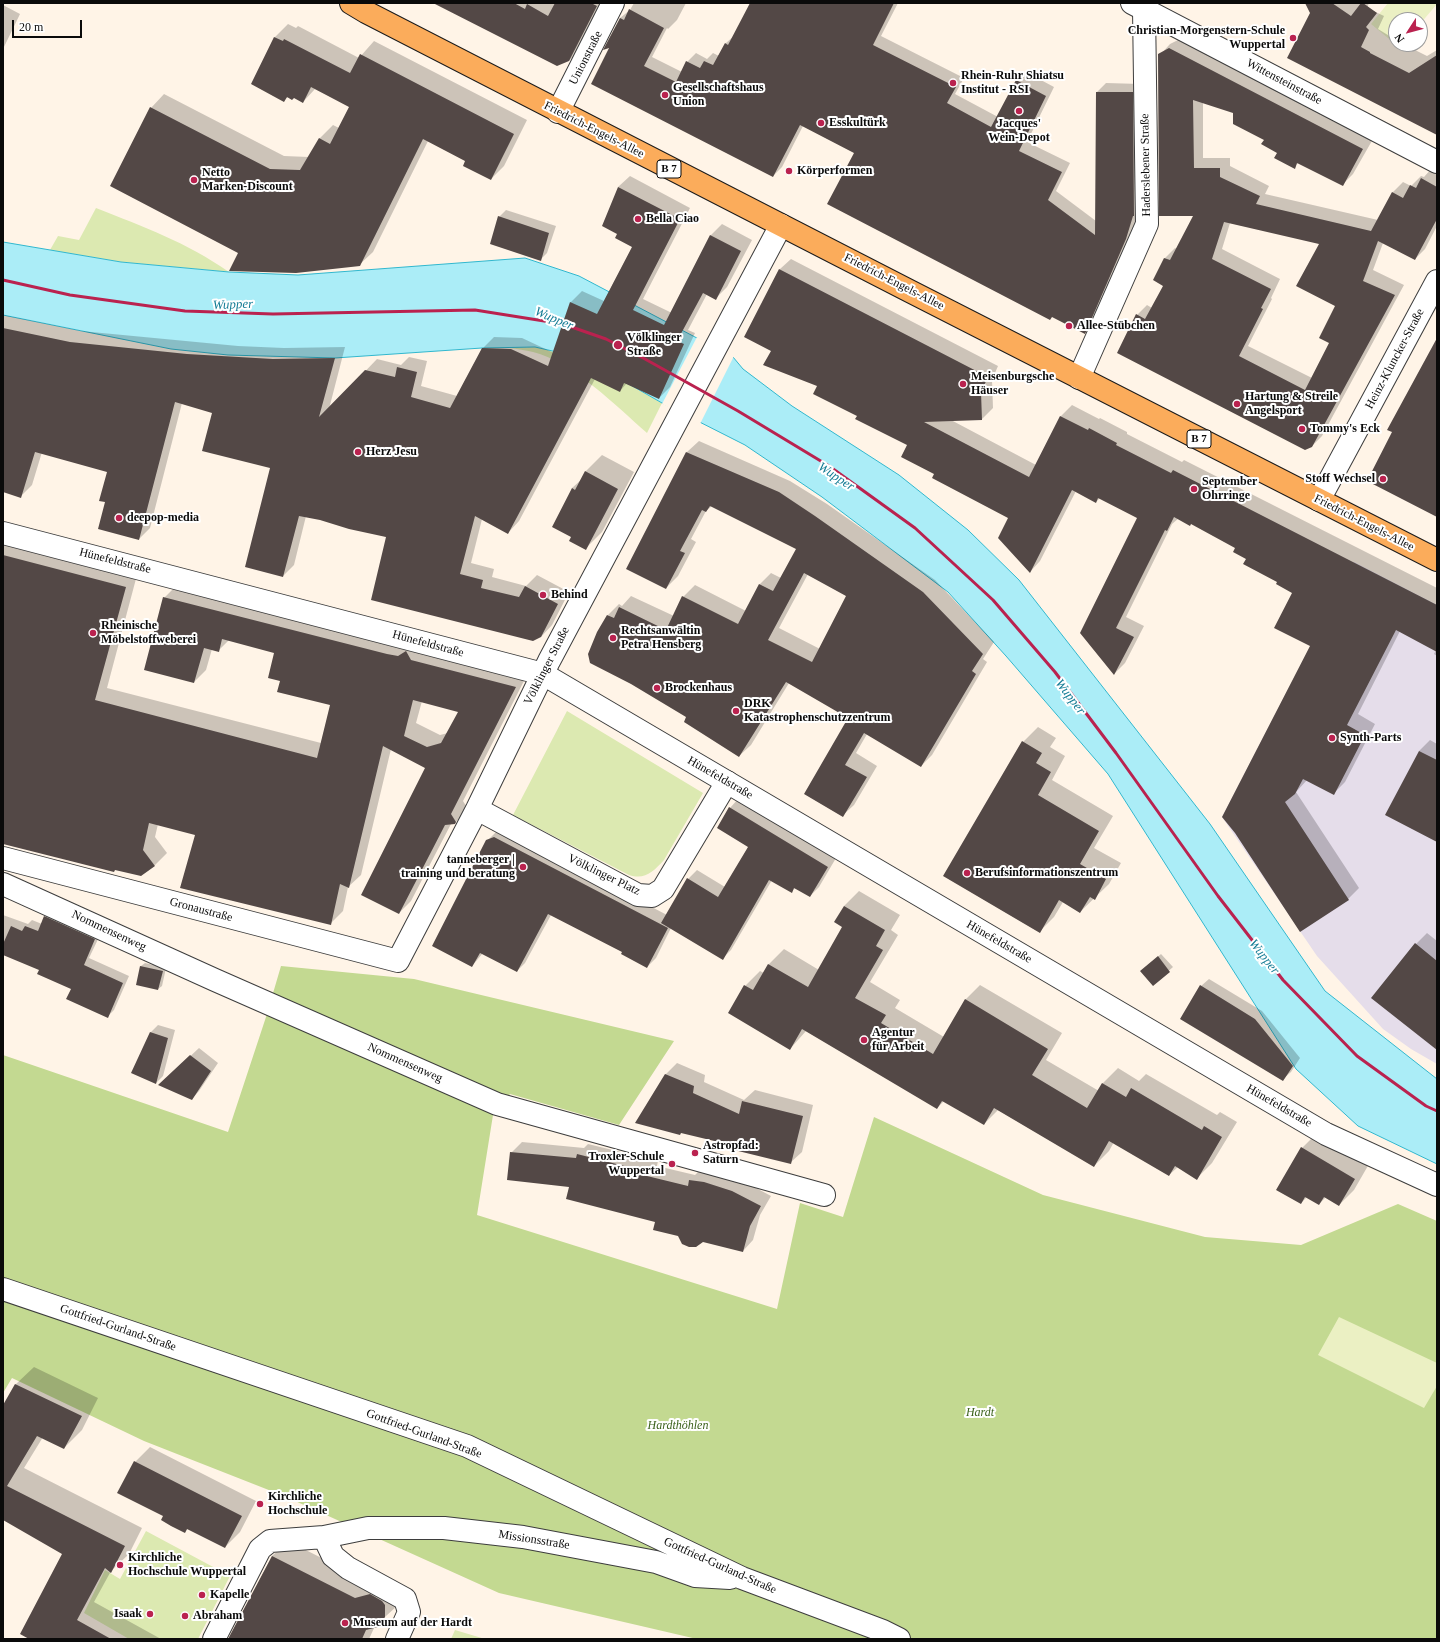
<!DOCTYPE html>
<html>
<head>
<meta charset="utf-8">
<style>
  body { margin:0 }
  #map { position:relative; width:1440px; height:1642px; overflow:hidden; background:#fff4e7; font-family:"Times New Roman",serif }
  canvas { display:block }
  .frame { position:absolute; inset:0; border:4px solid #0a0a0a; pointer-events:none }
  .north { position:absolute; left:1388px; top:12px; width:40px; height:40px; box-sizing:border-box; background:#fff; border:1px solid #9d9d9d; border-radius:50%; rotate:234deg; font-size:11px; font-weight:700; line-height:16px; text-align:center; color:#0a0a0a }
  .north::after { content:''; display:block; margin:auto; width:14px; height:18px; background:#ba224f; clip-path:polygon(50% 0,100% 100%,50% 72%,0 100%) }
  .scale { position:absolute; left:12px; top:20px; width:70px; height:18px; box-sizing:border-box; border:2px solid #0a0a0a; border-top:0; padding-left:5px; font-size:12px; line-height:14px; white-space:nowrap; color:#0a0a0a; -webkit-text-stroke:3px #fff; paint-order:stroke }
</style>
</head>
<body>
<div id="map">
<canvas width="1440" height="1642"></canvas>
<div class="frame"></div>
<div class="north">N</div>
<div class="scale">20 m</div>
</div>
<script>
const ctx = document.querySelector('canvas').getContext('2d');
ctx.lineJoin = 'round';
function paint(path, color) { ctx.fillStyle = color; ctx.fill(path, 'evenodd'); }
function trace(path, color, width, dash) { ctx.strokeStyle = color; ctx.lineWidth = width; ctx.lineCap = dash ? 'butt' : 'round'; ctx.setLineDash(dash || []); ctx.stroke(path); }
function drawText(font, color, halo, rows, align = 'center') {
  ctx.font = font + ' "Times New Roman",serif'; ctx.lineWidth = 4; ctx.setLineDash([]); ctx.textBaseline = 'middle'; ctx.strokeStyle = halo; ctx.fillStyle = color; for (const [text, x, y, turn = 0] of rows) {
    ctx.save(); ctx.translate(x, y); ctx.rotate((+turn || 0) * Math.PI / 180); ctx.textAlign = isNaN(turn) ? turn : align; if (halo) ctx.strokeText(text, 0, 0); ctx.fillText(text, 0, 0); ctx.restore();
  }
}
const industrial = new Path2D(`
  M1354,562L1437,605V1064L1411,1049L1383,1029L1317,956L1222,817Z`);
const green = new Path2D(`
  M96,208C144,227 186,242 229,272L121,262L50,250L58,236L79,240Z
  M535,347L570,355L613,376L662,403L647,433C616,406 573,362 533,352C525,350 517,349 509,348Z
  M567,711L703,793L664,860C653,872 645,880 629,875L513,815Z
  M146,1531L230,1576L198,1639H129L84,1613L105,1570L120,1579Z
  M455,1630L485,1639H451Z`);
const forest = new Path2D(`
  M281,966L414,979L674,1041L619,1125L510,1094L493,1115L477,1215L777,1309L800,1203L843,1217L874,1117L1043,1195L1205,1237L1301,1245L1398,1204L1437,1221V1639H697L499,1593L284,1496L144,1441L12,1378L3,1393V1055L228,1132L266,1017Z`);
const pitch = new Path2D(`
  M1388,3H1437V4L1420,24V20H1396V44H1404L1400,48L1371,24Z
  M1339,1317L1437,1363V1386L1424,1408L1318,1355Z`);
const water = new Path2D(`
  M3,242L121,262L229,272L298,275L525,258L579,276L733,357L743,369L792,406L899,475L968,530L1019,580L1210,824L1325,991L1437,1079V1164L1358,1126L1296,1069L1108,774L1006,656L948,592L822,497L745,445L662,403L613,375L570,355L535,347L482,348L335,358L228,355L171,349L3,315Z`);
const pier = new Path2D(`
  M697,337L734,356L700,424L662,404Z`);
const shadow = new Path2D(`
  M436,3H602L578,52L569,61Z
  M634,3H686L677,20L668,29L667,28L652,57L682,72L687,62L696,53L707,59L713,53L719,56L726,43L735,35L752,3H898L881,36L964,78L955,94L998,117L1017,81L1026,72L1054,87L1027,142L1070,163L1056,191L1096,221L1097,92L1106,83L1141,84L1143,206L1135,230L1093,324L1085,333L855,153L803,126L782,167L773,176L611,46L620,18L630,10Z
  M1310,3H1369L1367,8L1384,16L1378,29L1396,40V44H1403L1427,56L1437,50V134L1311,13Z
  M3,5L20,14L3,49Z
  M288,24L296,28L298,26L359,58L374,41L527,120L504,166L491,179L466,161L428,141L373,252L359,265L240,252L151,108L164,94L284,156L309,157L320,138L333,125L339,128L350,106L315,89L303,102L294,97H288L284,100L252,84L275,37Z
  M1180,39L1373,139L1353,174L1343,184L1299,162L1294,167L1234,112L1203,102V158H1230V166L1269,186L1265,194L1378,220L1393,192L1403,182L1411,186L1421,176L1424,177L1432,168L1437,171V226L1425,249L1415,259L1383,243L1373,270L1404,285L1322,436L1312,446L1137,315L1147,305L1152,308L1164,286V259L1175,248L1177,249L1194,215L1160,55L1170,44ZM1230,223L1320,243L1336,306L1330,343L1312,378L1248,346L1272,299L1271,298L1280,279L1222,249Z
  M630,176L690,208L643,299L672,313L711,235L722,224L752,240L727,287L716,298L707,294L688,330L695,333L670,387L659,398L627,383L620,391L595,379L519,521L508,533L482,519L471,563L494,569L492,577L526,586L537,575L569,592L552,625L541,637L387,537L321,519L306,516L294,565L283,576L272,468L214,412L182,403L150,528L139,539L106,501L108,471L42,452L32,485L21,496L3,491V315L81,331L238,346L284,348L345,347L329,409L377,359L401,365L409,357L427,361L421,386L457,396L482,349L494,337L522,338L554,353L571,302L582,291L604,301L633,246L619,233L618,187Z
  M506,210L556,226L547,253L540,260L499,217Z
  M791,259L998,366L992,380L993,408L982,419L951,420L1036,465L1061,416L1072,405L1099,419L1100,418L1127,432V434L1182,462L1184,460L1437,588V656L1434,654L1436,650L1400,631L1358,714L1375,724L1345,782L1334,793L1307,780L1296,792L1359,888L1348,899L1235,832L1311,645L1294,592L1247,559L1237,547L1192,523L1179,518L1172,524L1126,617L1144,626L1125,663L1114,674L1081,633L1138,517L1100,498L1096,502L1076,491L1040,561L1030,572L1009,517L935,474L908,445L858,415L772,350L780,269Z
  M699,441L790,481L827,504L935,580L994,642L983,659L987,662L932,755L921,766L867,734L856,753L877,766L854,805L842,816L805,794L850,718L789,683L751,745L739,756L688,717L608,615L619,604L622,606L631,596L674,616L683,597L695,585L746,611L760,584L771,573L781,578L797,549L712,506L706,511L691,539L696,542L678,576L666,588L687,452ZM808,574L847,596L820,649L779,628Z
  M602,455L634,472L602,532L586,548L572,537V488L582,479L586,471Z
  M3,539L137,575L107,688L321,743L331,704L281,680L275,652L229,640L218,651L212,649L206,670L194,682L164,598L177,585L527,675L463,801L468,809L455,823L451,824L411,901L399,913L426,767L391,749L361,875L348,887L343,911L330,924L196,834L158,824L155,837L167,853L155,865L3,843ZM422,701L460,711L448,733L440,735L416,723Z
  M1038,727L1056,738L1050,747L1065,756L1052,780L1113,816L1094,848L1121,863L1109,884L1080,912L1063,902L1054,917L1039,932L944,876L1023,742Z
  M1430,740L1437,744V841L1419,751Z
  M738,799L836,858L819,887L810,896L795,888L792,891L772,880L731,950L723,958L671,928L656,958L647,967L623,952L551,915L525,963L517,971L483,953L472,966L487,841L496,832L503,829L667,915L688,879L697,870L725,887L749,846L730,808Z
  M859,891L900,915L891,930L898,935L870,982L900,1000L895,1008L944,1037L965,1000L980,985L1062,1033L1046,1060L1099,1091L1103,1083L1118,1068L1139,1081L1146,1074L1217,1115L1220,1112L1237,1122L1212,1163L1197,1178L1178,1167L1169,1175L1114,1142L1109,1151L1094,1166L998,1110L984,1124L944,1101L937,1108L806,1031L790,1049L745,986L760,971L764,973L769,964L784,949L819,970L844,927V906Z
  M52,911L101,933L89,958L129,976L114,1010L108,1016L73,988L40,969L3,953V915L28,924L32,920L42,924L45,917Z
  M1427,933L1437,941V1048L1373,998L1416,944Z
  M1161,954L1173,967L1153,985L1145,968Z
  M145,963L166,968L162,986L158,989L137,984L141,966Z
  M1209,979L1262,1011L1300,1058L1291,1072L1283,1079L1201,986Z
  M158,1025L175,1030L163,1076L156,1083L151,1032Z
  M199,1048L218,1063L199,1091L192,1099L167,1078Z
  M677,1063L705,1075L704,1082L744,1100L755,1090L813,1105L802,1152L790,1163L732,1145L665,1075Z
  M1317,1133L1369,1164L1354,1190L1339,1205L1326,1197L1319,1204L1307,1197L1301,1203L1278,1189L1302,1148Z
  M522,1142L584,1148L588,1144L658,1161L657,1166L695,1175L700,1170L743,1181L771,1196L760,1215L753,1240L743,1251L679,1235L656,1221L570,1186L511,1153Z
  M34,1367L98,1398L82,1430L64,1448L43,1437L24,1468L142,1528L129,1554L111,1571L94,1602L161,1639H32L64,1554L3,1519V1407L16,1384Z
  M150,1447L256,1501L240,1532L225,1547L188,1528L185,1532L164,1516L135,1462Z
  M288,1541L371,1583L397,1606L375,1626L369,1639H230L272,1556Z`);
const building = new Path2D(`
  M433,3H514L525,9L527,4L548,16L555,3H591L597,6L569,61L557,66Z
  M750,3H894L873,45L956,87L947,103L991,127L1016,80L1046,96L1019,151L1062,172L1048,200L1095,235L1096,92H1133L1134,216H1133L1126,239L1085,334L1052,317L1050,320L827,204L854,153L800,125L773,177L591,84L609,48L603,50L620,18L624,20L629,9L664,28L644,66L676,82L686,61L700,68L704,61L713,65L725,43L728,45Z
  M1305,3H1332L1351,16L1361,3H1363L1377,13L1366,27L1369,30L1361,47L1370,52V53L1409,73L1437,55V135L1287,58L1310,13Z
  M274,37L283,41L284,39L350,73L360,54L514,134L491,180L463,166L465,161L423,139L360,266L296,273L229,271L238,253L110,186L150,107L270,169L300,170L319,138L330,144L349,107L311,87L303,103L294,98L292,100L287,97L284,102L251,84Z
  M1169,48L1363,149L1343,186L1297,163L1295,169L1274,158L1277,153L1261,144L1264,140L1233,124V113L1193,100L1194,168H1220V177L1260,196L1256,204L1371,231L1392,192L1403,198L1410,185L1416,188L1421,178L1437,187V219L1415,260L1378,241L1363,281L1395,295L1312,447L1305,450L1117,353L1136,314L1145,319L1163,286L1153,280L1164,258L1170,260L1193,216H1159L1158,54ZM1224,222L1319,244L1296,286L1335,306L1319,338L1329,343L1305,390L1239,356L1263,309L1261,308L1271,289L1212,259Z
  M618,187L680,219L633,310L664,325L710,235L741,251L716,300L703,293L677,341L684,344L659,399L624,383L620,392L591,378L508,534L475,516L460,574L483,580L481,588L519,597L525,586L558,604L541,637L533,641L371,600L386,537L349,529L320,520L299,516L283,577L245,567L270,468L202,451L212,413L175,402L139,540L98,529L105,502L99,501L107,472L35,452L21,498L3,492V328L70,342L187,354L273,359L335,358L319,417L365,370L395,377L397,367L417,372L411,397L450,408L482,348L511,349L548,366L570,302L597,314L632,247L615,238L617,234L602,226Z
  M498,216L549,233L541,261L490,244Z
  M779,269L988,377L981,392L982,420L924,422L1029,477L1060,416L1088,430L1089,428L1117,443L1116,445L1171,473L1173,470L1437,605V652L1396,630L1347,725L1365,735L1334,795L1303,779L1295,794L1285,802L1349,900L1300,932L1235,833L1222,817L1310,646L1274,628L1292,593L1276,584L1277,582L1243,564L1246,559L1233,552L1235,548L1191,524L1190,526L1174,517L1167,531L1165,530L1116,628L1134,637L1114,675L1080,633L1137,518L1098,498L1096,503L1072,490L1030,573L998,538L1008,518L932,478L934,474L901,457L907,445L855,419L857,416L813,394L817,386L763,365L771,351L744,337Z
  M1437,338V517L1367,481L1392,432L1387,430Z
  M686,452L779,492L815,516L923,592L983,654L972,671L976,674L921,767L864,733L845,765L867,777L843,817L804,794L848,718L786,682L739,757L684,722L686,717L631,684L590,663L588,654L597,632L607,615L614,618L619,607L666,630L682,596L738,624L759,584L773,591L796,549L710,506L706,512L702,510L680,551L685,553L666,589L626,569ZM804,573L846,596L812,662L768,640Z
  M585,471L618,489L586,550L569,541L571,537L552,527L572,488L575,490Z
  M3,555L126,587L95,700L317,758L330,705L277,692L280,681L268,678L274,653L222,639L219,652L204,648L194,683L144,670L163,597L387,654L398,656L406,651L411,660L516,687L451,814L456,822L455,824L445,825L399,914L361,895L425,768L383,746L349,888L340,884L331,925L180,888L195,835L149,823L143,850L155,866L141,876L115,870L114,872L3,844ZM413,700L458,712L441,743L427,747L404,736Z
  M1022,741L1042,753L1036,763L1051,772L1038,795L1099,831L1080,864L1106,879L1095,900L1090,897L1080,913L1059,900L1040,933L943,876Z
  M1419,751L1437,760V842L1385,815Z
  M729,807L828,867L810,897L794,888L792,893L769,880L723,960L661,923L687,878L718,897L748,847L717,828Z
  M494,837L668,928L647,968L621,954L622,952L548,914L517,972L480,953L472,967L432,946L486,840Z
  M844,906L885,930L876,946L883,950L855,998L886,1015L881,1023L933,1054L965,999L1048,1049L1032,1075L1087,1108L1102,1083L1126,1097L1131,1088L1202,1130L1204,1126L1222,1137L1197,1180L1175,1166L1169,1176L1109,1141L1094,1167L994,1108L984,1125L942,1101L937,1109L802,1029L790,1050L728,1013L744,985L753,990L768,964L808,987L842,927L834,922Z
  M44,916L95,939L84,965L123,983L108,1018L66,999L71,989L37,974L39,970L3,955V944L11,926L22,931L25,926L38,931Z
  M1415,943L1437,961V1050L1371,998Z
  M1158,956L1170,972L1153,986L1140,971Z
  M140,966L163,971L158,990L136,985Z
  M1200,985L1255,1019L1293,1066L1283,1081L1180,1019Z
  M150,1032L168,1038L156,1084L131,1073Z
  M190,1055L211,1071L192,1100L158,1085Z
  M665,1074L694,1086L693,1093L739,1114L742,1101L803,1116L791,1164L730,1149L731,1145L681,1133L680,1135L635,1123Z
  M1301,1147L1355,1179L1339,1206L1324,1197L1319,1205L1305,1197L1301,1204L1276,1190Z
  M510,1152L576,1158L577,1154L648,1172L647,1176L688,1186L689,1180L704,1182L732,1191L761,1206L750,1226L743,1252L703,1242L696,1247H689L682,1244L678,1236L653,1230L655,1222L566,1199L569,1187L507,1180Z
  M15,1384L82,1416L64,1449L37,1436L7,1486L125,1546L111,1573L105,1568L77,1620L111,1639H29L20,1634L62,1554L3,1520V1405Z
  M134,1461L242,1516L225,1548L187,1529L185,1533L171,1526L161,1520L163,1516L117,1493Z
  M272,1556L355,1598L370,1594L382,1601L385,1605V1617L378,1627L366,1630L362,1639H228Z`);
const minor = new Path2D(`
  M1079,378L1147,224L1144,9
  M1319,500L1437,281
  M477,809L638,895L652,896L663,889L727,782
  M3,858L398,961L477,809L549,661L781,225
  M3,884L215,980L497,1104L824,1195
  M3,1289L467,1446L742,1578L883,1631L899,1639
  M324,1537L333,1556L348,1568L405,1599L409,1612L397,1639
  M214,1639L260,1549L270,1541L324,1537L368,1528H444L523,1537L656,1562L695,1576L730,1578`);
const tertiary = new Path2D(`
  M1132,3L1437,162
  M558,112L613,3
  M3,533L543,674L1326,1134L1437,1185`);
const primary = new Path2D(`
  M351,3L366,12C722,197 1080,377 1437,560`);
const rail = new Path2D(`
  M3,280L70,295L185,311L273,314L475,310L563,324L606,339L645,359L738,411L829,466L915,528L993,600L1055,672L1116,753L1218,896L1283,980L1357,1056L1426,1106L1437,1111`);
const markers = [
  [1293,38,4,"#ba224f"],
  [953,83,4,"#ba224f"],
  [665,95,4,"#ba224f"],
  [1019,111,4,"#ba224f"],
  [821,123,4,"#ba224f"],
  [789,171,4,"#ba224f"],
  [194,180,4,"#ba224f"],
  [638,219,4,"#ba224f"],
  [1069,326,4,"#ba224f"],
  [618,345,5,"#ba224f"],
  [963,384,4,"#ba224f"],
  [1237,404,4,"#ba224f"],
  [1302,429,4,"#ba224f"],
  [358,452,4,"#ba224f"],
  [1383,479,4,"#ba224f"],
  [1194,489,4,"#ba224f"],
  [119,518,4,"#ba224f"],
  [543,595,4,"#ba224f"],
  [93,633,4,"#ba224f"],
  [613,638,4,"#ba224f"],
  [657,688,4,"#ba224f"],
  [736,711,4,"#ba224f"],
  [1332,738,4,"#ba224f"],
  [523,867,4,"#ba224f"],
  [967,873,4,"#ba224f"],
  [864,1040,4,"#ba224f"],
  [695,1153,4,"#ba224f"],
  [672,1164,4,"#ba224f"],
  [260,1504,4,"#ba224f"],
  [120,1565,4,"#ba224f"],
  [202,1595,4,"#ba224f"],
  [150,1614,4,"#ba224f"],
  [185,1616,4,"#ba224f"],
  [345,1623,4,"#ba224f"]
];
const shields = [
  [669,169,24],
  [1199,439,24]
];
const shieldNames = [
  ["B 7",669,169],
  ["B 7",1199,439]
];
const poiNames = [
  ["Christian-Morgenstern-Schule",1285,31,"right"],
  ["Wuppertal",1285,45,"right"],
  ["Rhein-Ruhr Shiatsu",961,76],
  ["Institut - RSI",961,90],
  ["Gesellschaftshaus",673,88],
  ["Union",673,102],
  ["Esskultürk",829,123],
  ["Jacques'",1019,124,"center"],
  ["Wein-Depot",1019,138,"center"],
  ["Körperformen",797,171],
  ["Netto",202,173],
  ["Marken-Discount",202,187],
  ["Bella Ciao",646,219],
  ["Allee-Stübchen",1077,326],
  ["Völklinger",627,338],
  ["Straße",627,352],
  ["Meisenburgsche",971,377],
  ["Häuser",971,391],
  ["Hartung & Streile",1245,397],
  ["Angelsport",1245,411],
  ["Tommy's Eck",1310,429],
  ["Herz Jesu",366,452],
  ["Stoff Wechsel",1375,479,"right"],
  ["September",1202,482],
  ["Ohrringe",1202,496],
  ["deepop-media",127,518],
  ["Behind",551,595],
  ["Rheinische",101,626],
  ["Möbelstoffweberei",101,640],
  ["Rechtsanwältin",621,631],
  ["Petra Hensberg",621,645],
  ["Brockenhaus",665,688],
  ["DRK",744,704],
  ["Katastrophenschutzzentrum",744,718],
  ["Synth-Parts",1340,738],
  ["tanneberger |",515,860,"right"],
  ["training und beratung",515,874,"right"],
  ["Berufsinformationszentrum",975,873],
  ["Agentur",872,1033],
  ["für Arbeit",872,1047],
  ["Astropfad:",703,1146],
  ["Saturn",703,1160],
  ["Troxler-Schule",664,1157,"right"],
  ["Wuppertal",664,1171,"right"],
  ["Kirchliche",268,1497],
  ["Hochschule",268,1511],
  ["Kirchliche",128,1558],
  ["Hochschule Wuppertal",128,1572],
  ["Kapelle",210,1595],
  ["Isaak",142,1614,"right"],
  ["Abraham",193,1616],
  ["Museum auf der Hardt",353,1623]
];
const streetNames = [
  ["Unionstraße",586,58,-63],
  ["Wittensteinstraße",1284,82,28],
  ["Friedrich-Engels-Allee",594,130,27],
  ["Haderslebener Straße",1146,165,-91],
  ["Friedrich-Engels-Allee",894,282,27],
  ["Heinz-Kluncker-Straße",1395,359,-62],
  ["Friedrich-Engels-Allee",1364,523,27],
  ["Hünefeldstraße",115,561,14],
  ["Hünefeldstraße",428,644,15],
  ["Völklinger Straße",547,666,-63],
  ["Hünefeldstraße",720,778,30],
  ["Völklinger Platz",604,875,26],
  ["Gronaustraße",201,910,15],
  ["Nommensenweg",109,931,25],
  ["Hünefeldstraße",999,942,30],
  ["Nommensenweg",405,1063,24],
  ["Hünefeldstraße",1279,1106,30],
  ["Gottfried-Gurland-Straße",118,1328,19],
  ["Gottfried-Gurland-Straße",424,1434,20],
  ["Missionsstraße",534,1540,9],
  ["Gottfried-Gurland-Straße",720,1566,24]
];
const parkNames = [
  ["Hardt",980,1413],
  ["Hardthöhlen",678,1426]
];
const waterNames = [
  ["Wupper",233,305,-2],
  ["Wupper",554,319,23],
  ["Wupper",836,477,33],
  ["Wupper",1070,697,53],
  ["Wupper",1264,957,52]
];
paint(industrial, '#e5ddea');
paint(green, '#dce9b1');
paint(forest, '#c3d991');
paint(pitch, '#ebf0c3');
paint(water, '#abedf7');
trace(water, '#31b7ce', 1);
paint(pier, '#fff4e7');
paint(shadow, '#0003');
paint(building, '#534846');
trace(minor, '#3d3d3d', 24);
trace(tertiary, '#3d3d3d', 24);
trace(primary, '#1b1b1b', 24);
trace(minor, '#fff', 22);
trace(tertiary, '#fff', 22);
trace(primary, '#fbac5b', 22);
trace(rail, '#ba224f', 3);
for (const [x, y, r, color] of markers) { const dot = new Path2D(); dot.arc(x, y, r, 0, 2 * Math.PI); ctx.fillStyle = color; ctx.fill(dot); trace(dot, '#fff', 1.5); }
for (const [x, y, w] of shields) { const box = new Path2D(); box.roundRect(x - w / 2, y - 9, w, 18, 3); ctx.fillStyle = '#fff'; ctx.fill(box); trace(box, '#0a0a0a', 1); }
drawText('bold 11px', '#0a0a0a', null, shieldNames);
drawText('bold 12px', '#0a0a0a', '#fff', poiNames, 'left');
drawText('12px', '#0a0a0a', '#fff', streetNames);
drawText('italic 12px', '#3b611b', '#fff', parkNames);
drawText('italic 13px', '#137c95', '#fff', waterNames);
</script>
</body>
</html>
